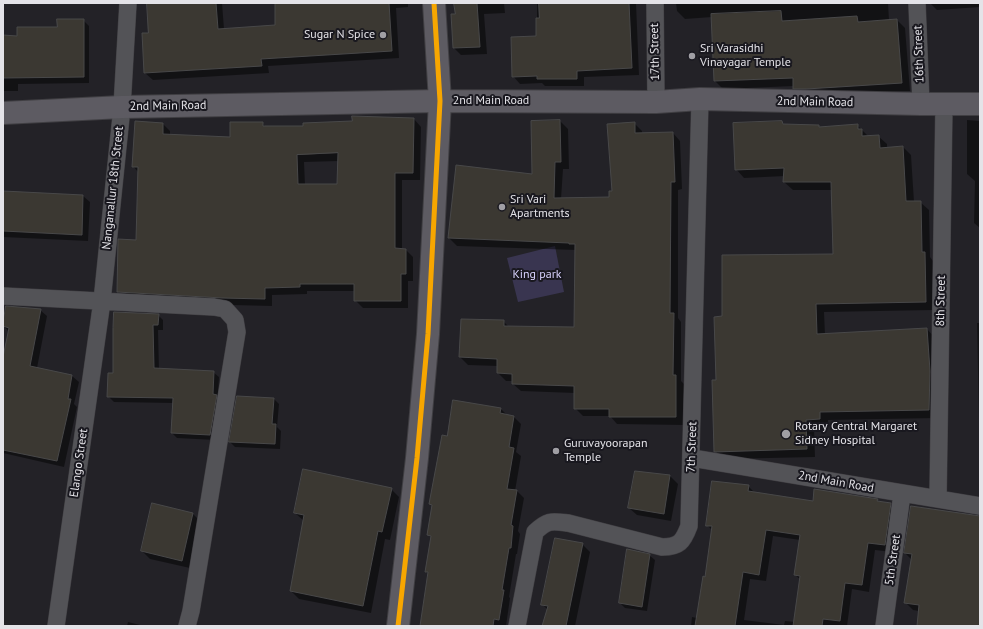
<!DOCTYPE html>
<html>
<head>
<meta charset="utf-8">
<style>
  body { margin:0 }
  #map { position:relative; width:983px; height:629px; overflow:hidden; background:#232227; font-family:"PT Sans",sans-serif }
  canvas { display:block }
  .frame { position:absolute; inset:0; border:4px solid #e4e3e8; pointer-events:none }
</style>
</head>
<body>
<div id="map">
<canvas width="983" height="629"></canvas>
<div class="frame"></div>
</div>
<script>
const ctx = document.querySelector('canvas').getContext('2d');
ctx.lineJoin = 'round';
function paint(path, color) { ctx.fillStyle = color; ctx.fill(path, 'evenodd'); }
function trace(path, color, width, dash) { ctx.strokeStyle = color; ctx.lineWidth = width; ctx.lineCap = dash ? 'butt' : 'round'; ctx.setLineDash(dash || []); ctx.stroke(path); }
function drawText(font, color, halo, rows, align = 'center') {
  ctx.font = font + ' "PT Sans",sans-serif'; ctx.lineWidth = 4; ctx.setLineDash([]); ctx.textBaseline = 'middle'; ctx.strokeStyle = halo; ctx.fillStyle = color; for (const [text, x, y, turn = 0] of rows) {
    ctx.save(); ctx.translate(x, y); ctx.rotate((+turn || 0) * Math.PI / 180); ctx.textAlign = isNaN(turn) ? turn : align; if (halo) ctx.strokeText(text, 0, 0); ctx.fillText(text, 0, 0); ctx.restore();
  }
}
const green = new Path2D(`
  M555,246L564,292L518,302L507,258Z`);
const shadow = new Path2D(`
  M148,3H222L224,29L276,26V3H408V7L396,8L399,58L268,66L269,73L153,80L145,73L150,34Z
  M455,3H504L505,13L484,14L487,54L461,55L454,48L452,15H456Z
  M537,3H636L639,75L584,77V86H545L542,83L520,84L513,76L537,37Z
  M676,3H888L889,20H897L905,28L910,91L803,97L794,88V86L723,89L715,81L712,17L685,19L677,11Z
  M930,3H980V7L937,10Z
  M83,20L89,26V83L18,84V91H3V36L18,37L58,28Z
  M353,117L414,119L421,127L420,180H402V250H406L413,257V281H408V308H363L355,300V291H307V294L272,295V306L232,305L125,299L118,292L137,241L138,172L133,166L163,124L170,131V135L231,138L262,123L266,127H304L353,122ZM339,161L338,185H305L304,162Z
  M967,120L980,121V228L974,223L975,181L967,174Z
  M560,121L568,129L569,169H563L561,199L610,198L613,192L634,123L642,131V134L673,133L680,141L682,189L678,190V318L681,322V381L684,384L683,425L617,424L610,416H583L575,408V393L521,391L513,384V381H506L498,373V366L468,365L460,357L503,321L509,327L575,328L576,250L457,246L449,238L533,175L532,122Z
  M782,122L785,125L818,126L821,128L858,126L868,136H878L887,144V148L903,147L911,155L914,202H920L929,210L930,257L933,261L934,310L824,312L825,335L927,329L935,338L937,418L828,420V427L814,428L815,457L724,459L715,451L717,381L723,317L834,255L833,190H793L784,182L785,176L744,178L736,169Z
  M3,192L83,196L90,202L88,241L3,237Z
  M7,307L40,310L47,316L37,368L72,376L79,382L74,404L77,407L64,467L3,453V362L9,332L3,325Z
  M158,315L163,320V330H158L159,370L213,372L219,377L215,440L177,438L172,433L173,403L114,402L108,396L114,374Z
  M977,323H980V468Z
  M274,399L279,404L277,427L281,431L280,449L235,447L230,442Z
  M454,401L501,409L507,415L514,417L521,424L516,452L521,456L515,491H517L524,498L518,531L520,534L517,554H516L509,597L510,598L506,626H420L428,574L426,572L432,538L428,535L433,507L430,504L448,437Z
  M670,476L678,484L671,521L637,515L629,508Z
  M748,486L756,494L813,502L877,500L879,502L890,504L897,511L892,552L875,550L869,592L852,589L847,626H691L692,617L697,618L706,578L712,530L707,525ZM773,536L800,540L795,575L801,580L795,622L785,621L784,625L744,620L750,579L766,581Z
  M391,489L399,497L390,540L385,539L371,613L299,599L291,591L304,521L295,513Z
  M153,505L193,514L201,522L190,568L150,559L142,551Z
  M980,517V626H918L919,611L913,610L905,602L912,560L905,553Z
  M582,544L590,552L575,626H543L548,610L542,604Z
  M649,555L655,560L647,611L625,608L620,603Z
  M128,622L144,626H127Z`);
const building = new Path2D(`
  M147,3H216L218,29L275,25V3H389L392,51L261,59L262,66L144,73L142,33H148Z
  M454,3H477L480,47L453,48L451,14H455Z
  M539,3H629L632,68L577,71V79H537V76L512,77L511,37L536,36V18H539Z
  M781,11L782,21L857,16L858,22L897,19L902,83L806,89H793V78L714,81L711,14Z
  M57,19H84V77L3,78V35L17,36V27H57Z
  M352,116L414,118L413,173H395V248L406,249V274H401V301H354V284H300V287L265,288V299L222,298L117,292L118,239L136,240L138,167H132L135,121L163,123V134L230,137V122H263V126H303V123L352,121ZM338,153L337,184H298L297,155Z
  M560,120L561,162H555L554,198L609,197V191H612L607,124L635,122V133L673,132L675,182H671L670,313H674L673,375H676V417H609V409H574V386L512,384V374L497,373V359L459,357L461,319L504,320V326L574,327L575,244H569V243L448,238L456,165L532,174L531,121Z
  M782,121L783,124L819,125V127L858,124V129H862V136L879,135L880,148L903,146L906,201H921L922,252H925L926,302L816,304L817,334L927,328L930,371L929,410L820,412V419L806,420L807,449L714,452L712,380H716L714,317L722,316V255L833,254L831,182H783L784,168L735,170L733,123Z
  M3,191L83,195L82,235L3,231Z
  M6,306L41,309L30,366L72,375L68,399H71L57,461L3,450V357L9,328L3,326Z
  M114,312L159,314L158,325H153L154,368L214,371L213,394L217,395L210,435L171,433L173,398L107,397L108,373H113V328Z
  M237,396L274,398L272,424H276L275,444L229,442Z
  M453,400L501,408L500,413L514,416L509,447L514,448L507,489L517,490L511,525L513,526L511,548H509L502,590H504L499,620L494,619L493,626H420L428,572H425L431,536L427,535L432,505L429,504L442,435L447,436Z
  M303,469L392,488L382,532L378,531L363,606L290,591L304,515L294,513Z
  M635,471L670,475L664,514L628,508Z
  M712,481L749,485L748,491L813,501L814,489L878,499L877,501L891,503L885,545L868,543L862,585L845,583L840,621L823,619L822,626H793L800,576L794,575L800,535L766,530L759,575L743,572L735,626H695L703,576L705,577L712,526H706Z
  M152,503L193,513L182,561L141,551Z
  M911,506L980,516V626H917L919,605L904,603L912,554L904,553Z
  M555,538L583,543L566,626H542L548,606L541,605Z
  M627,549L650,554L642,607L619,603Z`);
const street = new Path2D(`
  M655,3L656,102
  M917,3L921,104
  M3,296L214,307L225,309L235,320L237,332L191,611L187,626
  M692,458L980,506
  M938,498L944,104
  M56,626L102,301L122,107L128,3
  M517,626L535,532C548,520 551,521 568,523L662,547C679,547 683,542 689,526L700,99
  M884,626L902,494`);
const secondary = new Path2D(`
  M3,113L122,107L440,101L656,102L700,99L921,104H980
  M398,626L417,458L428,334L440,101L434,3`);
const bus1 = new Path2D(`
  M398,626L417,458L428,334L440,101L434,3`);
const markers = [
  [383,35,4,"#a09fa4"],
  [692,56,4,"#a09fa4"],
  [502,207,4,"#a09fa4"],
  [786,434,5,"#a09fa4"],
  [556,451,4,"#a09fa4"]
];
const poiNames = [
  ["Sugar N Spice",375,35,"right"],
  ["Sri Varasidhi",700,49],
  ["Vinayagar Temple",700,63],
  ["Sri Vari",510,200],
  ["Apartments",510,214],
  ["Rotary Central Margaret",795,427],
  ["Sidney Hospital",795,441],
  ["Guruvayoorapan",564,444],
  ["Temple",564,458]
];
const streetNames = [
  ["17th Street",655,52,-91],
  ["16th Street",919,54,-92],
  ["2nd Main Road",491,101],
  ["2nd Main Road",815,102,1],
  ["2nd Main Road",168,106,-1],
  ["Nanganallur 18th Street",113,188,-84],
  ["8th Street",941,301,-89],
  ["7th Street",692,447,-88],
  ["Elango Street",79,463,-82],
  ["2nd Main Road",836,482,10],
  ["5th Street",893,560,-82]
];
const parkNames = [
  ["King park",537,275]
];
paint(green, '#393550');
paint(shadow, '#0007');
paint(building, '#3b3832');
trace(building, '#484849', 1);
trace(street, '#403f43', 18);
trace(secondary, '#403f43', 24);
trace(street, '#535357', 17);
trace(secondary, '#5d5b62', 22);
trace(bus1, '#f7a600', 5);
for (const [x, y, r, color] of markers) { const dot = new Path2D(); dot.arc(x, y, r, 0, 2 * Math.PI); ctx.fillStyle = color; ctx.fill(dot); trace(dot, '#19181f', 1.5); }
drawText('12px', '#e4e3e8', '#19181f', poiNames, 'left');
drawText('12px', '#e4e3e8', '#19181f', streetNames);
drawText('12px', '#d8d2fd', '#19181f', parkNames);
</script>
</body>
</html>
